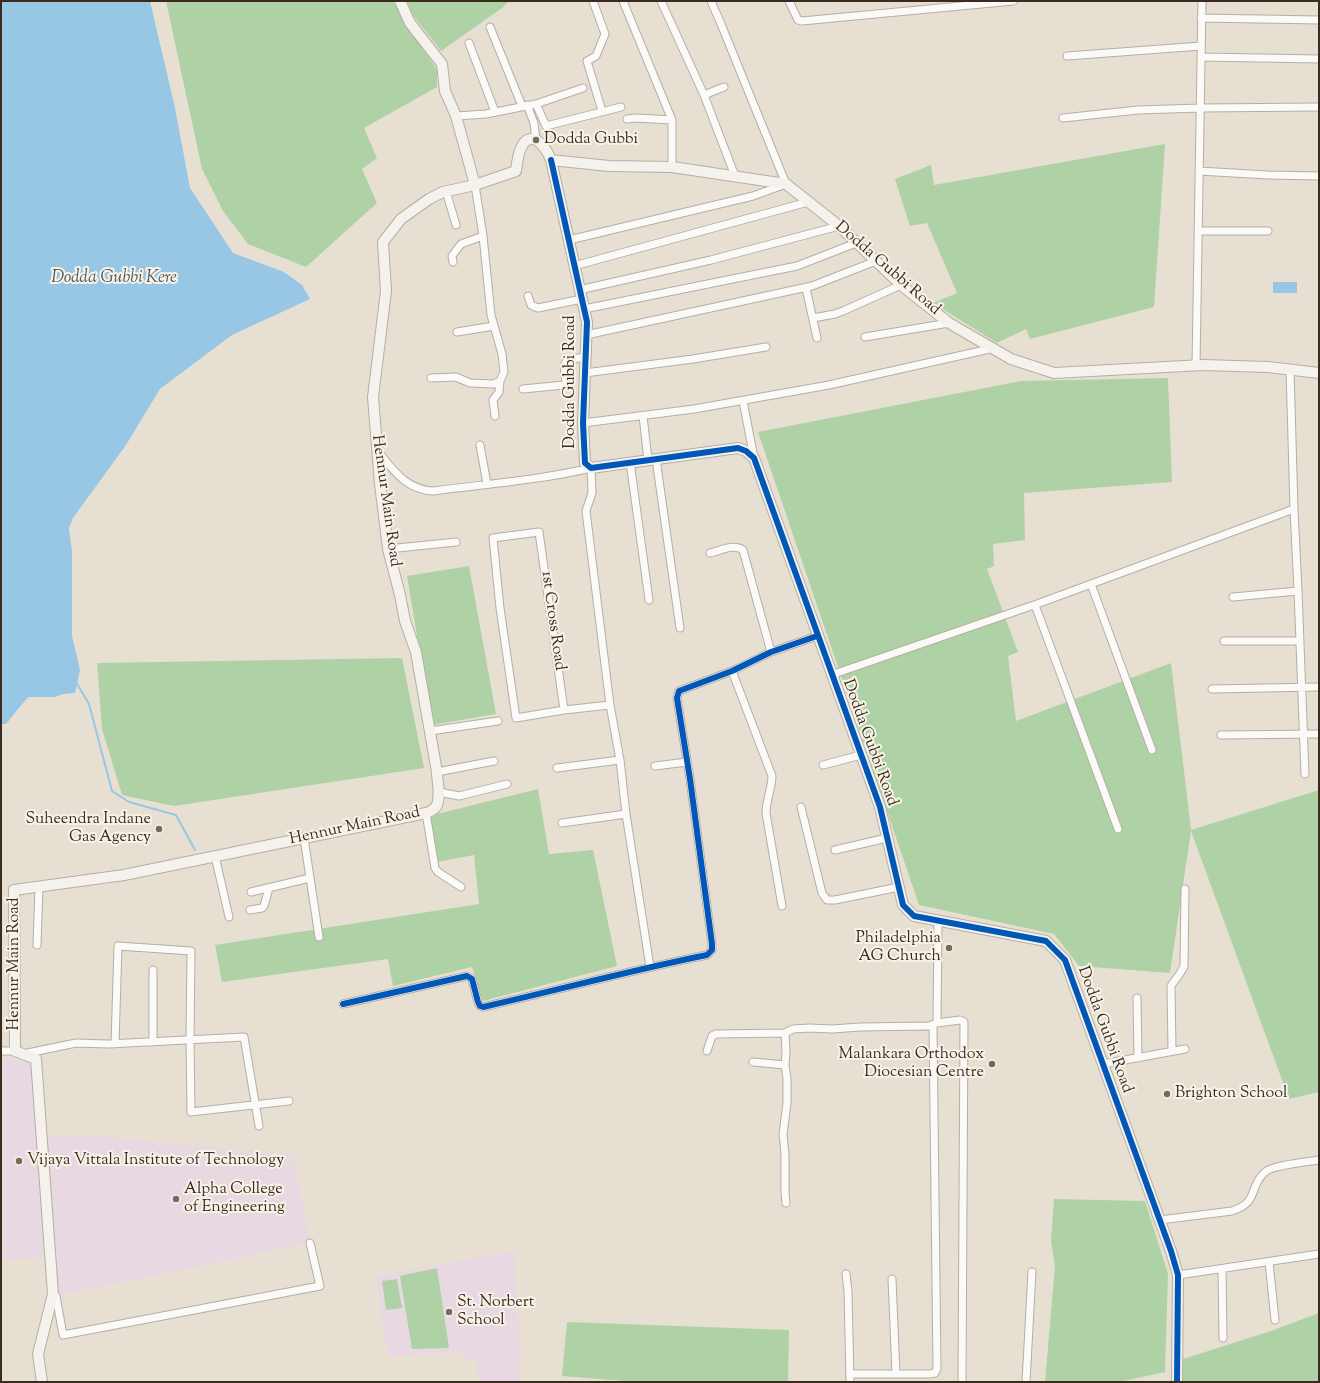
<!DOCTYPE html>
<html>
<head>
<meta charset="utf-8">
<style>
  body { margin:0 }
  #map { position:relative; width:1320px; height:1383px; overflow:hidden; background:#e7e0d2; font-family:"Sorts Mill Goudy",serif }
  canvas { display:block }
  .frame { position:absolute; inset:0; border:2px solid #3b2a1e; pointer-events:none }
</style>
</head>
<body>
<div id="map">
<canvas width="1320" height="1383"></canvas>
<div class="frame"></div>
</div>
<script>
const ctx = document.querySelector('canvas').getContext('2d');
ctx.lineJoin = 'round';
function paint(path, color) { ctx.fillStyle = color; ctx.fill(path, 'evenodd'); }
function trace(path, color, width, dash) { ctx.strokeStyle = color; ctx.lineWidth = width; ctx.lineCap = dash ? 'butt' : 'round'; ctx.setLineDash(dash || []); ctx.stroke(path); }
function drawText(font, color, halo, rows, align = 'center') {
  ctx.font = font + ' "Sorts Mill Goudy",serif'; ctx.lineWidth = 4; ctx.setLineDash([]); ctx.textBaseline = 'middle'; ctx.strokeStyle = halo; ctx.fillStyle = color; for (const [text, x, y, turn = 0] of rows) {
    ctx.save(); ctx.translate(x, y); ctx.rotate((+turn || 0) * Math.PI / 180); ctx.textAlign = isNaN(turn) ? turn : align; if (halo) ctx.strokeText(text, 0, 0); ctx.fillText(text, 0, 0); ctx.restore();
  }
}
const built = new Path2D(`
  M12,1058L33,1064L43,1258L1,1260V1059Z
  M95,1136L292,1155L310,1243L56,1296L47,1137Z
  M514,1251L520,1347L518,1382H479L476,1362L463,1358L462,1351L388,1357L375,1276Z`);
const green = new Path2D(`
  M166,1H393L437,70V87L364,128L377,158L362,169L377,203L306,267L248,244L223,211L202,169Z
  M407,1H509L502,8L441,51L412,14Z
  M1165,144L1154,307L1030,339L1026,329L997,343L933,303L957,293L927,223L910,226L895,179L931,165L934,185Z
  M1168,378L1172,482L1024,493L1025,540L993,544L994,566L987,569L1018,652L1008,656L1016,721L1171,663L1191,830L1319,790V1092L1289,1099L1191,831L1170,973L1079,966L1054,934L919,905L758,432L1021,381Z
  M469,566L496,714L432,725L407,576Z
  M402,658L424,768L174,806L122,795L102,729L97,663Z
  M538,789L549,854L593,850L617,966L483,1001L472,967L393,986L388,959L222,982L215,945L479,904L474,855L437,862L429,816Z
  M1054,1199L1145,1201L1168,1274L1165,1372L1119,1382H1045L1055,1266L1051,1241Z
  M437,1268L449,1348L412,1349L400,1276Z
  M397,1279L402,1308L386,1310L382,1281Z
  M1319,1313V1382H1182L1183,1359L1271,1331Z
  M567,1322L789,1330L788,1382H637L562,1376Z`);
const water = new Path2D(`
  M1,1H150L175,108L190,188L233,253L284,272L302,285L310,299L232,335L160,389L126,445L73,518L69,528L72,552V636L80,670L75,693L63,694L55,697H28L6,724H1Z
  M1273,282H1297V293H1273Z`);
const stream = new Path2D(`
  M76,682L89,704L112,791L129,802L176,815L195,850`);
const street = new Path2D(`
  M593,1L605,34L596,56L587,61L602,111
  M623,1L672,120V167
  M661,1L704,95L735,176
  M789,1L798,20L802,21L1013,1
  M1201,18L1319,20
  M490,27L522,106
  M469,43L495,112
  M1067,56L1201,46
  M1201,57L1319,59
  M704,95L724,87
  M536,104L546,126L621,107
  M527,105L534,123L536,140
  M456,116L486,114L536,104L583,88
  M1063,118L1138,110L1200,108L1319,107
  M627,119L636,118L672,120
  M1199,171L1268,175L1319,176
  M446,191L456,225
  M1198,231H1268
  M569,240L753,196L786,184L721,24L711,1
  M453,262L452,256L461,244L483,236
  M574,266L808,202
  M806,288L817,338
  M579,290L711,260L839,226
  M528,296L531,305L538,308L582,299
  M584,309L797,266L856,243
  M813,318L835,314L843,311L901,285
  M457,332L494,326
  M586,335L812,286L876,261
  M865,337L949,323
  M1196,365L1202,1
  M1290,370L1294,509L1298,591L1305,774
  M585,373L693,359L766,347
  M431,378L456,377L470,383L494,384L500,381L504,372L502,354L491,315L483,236L475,185
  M523,389L564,385L566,382C563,359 562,361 585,357
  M743,401L754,458
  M495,416L493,400L499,392L500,381
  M643,416L648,460
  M583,423L694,409L829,385L994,348
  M480,445L487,484
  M377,450C393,470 406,490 434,491C486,484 540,480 591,468L592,493L586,511L610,705L620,760L626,814L650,967
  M656,459L680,628
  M630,462L649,600
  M388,549L456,542
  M710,553C720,551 734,543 743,550L771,652
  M1091,584L1152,750
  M1233,597L1298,591
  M1035,605L1118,829
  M1224,641H1300
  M732,671L772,776C772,788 766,800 766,813L782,906
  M831,675L1037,604L1294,509
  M1212,689L1319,687
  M564,710L539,532L493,538L500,608L516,718L564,710L610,705
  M430,731L498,721
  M1221,735L1319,734
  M823,765L861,755
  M655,766L687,762
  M557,768L620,760
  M437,772L494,761
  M439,792L459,796L507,784
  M801,807L822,893L827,900H835L899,887
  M426,813L435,868L438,872L461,887
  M562,823L626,814
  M304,838L319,937
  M835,850L887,838
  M215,856L229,917
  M251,892L310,878
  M250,910L262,908L264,906L269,888
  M37,945L39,887
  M1137,998L1138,1058
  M343,1004L467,976L472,979L478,1002L480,1006L483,1007C558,990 632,970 707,955L712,950V944L690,779L677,698L679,691L732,671L771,652L817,636
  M937,1023L960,1020L964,1022L962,1382
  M153,1042V970
  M115,1044L118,946L191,951L190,1040L191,1112L289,1101
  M1,1051H15
  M707,1051L712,1036L716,1034L785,1033
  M1172,1051L1171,986C1175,979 1181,974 1184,966L1185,889
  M23,1054L76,1043L108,1044L244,1037L259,1126
  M753,1062L785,1065
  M1103,1064L1185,1049
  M786,1203L785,1193V1154L783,1134L787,1103V1079L785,1065L786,1052L785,1033L793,1029L809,1028L832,1029L860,1027L929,1026L937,1023L938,921
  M1160,1220L1232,1211C1260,1202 1248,1187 1265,1172C1273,1165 1307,1162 1319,1160
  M1269,1262L1275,1320
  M1222,1269L1223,1338
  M846,1274L848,1291L850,1382
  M1178,1275L1319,1254
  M892,1279L896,1374
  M53,1294L56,1296L63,1335L320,1286L310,1243
  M850,1374H930L935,1373L937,1369L933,1025
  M1026,1382L1032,1272`);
const secondary = new Path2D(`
  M400,1L410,23L442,64L445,91L456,116L475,185
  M551,160L609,166L672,167L786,184L839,226L901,285L949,323L1011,359L1054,373L1203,365L1268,367L1319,373
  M42,1382L38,1354L53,1294L36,1059L15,1051L14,890L124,875L426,813C429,812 433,810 435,808C442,800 437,782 437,772L416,652L405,621L400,595L388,549L380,484L373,397L386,291L383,242L401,219L429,199L443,192L475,185L516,171C517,162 518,153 522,146C533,127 547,150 551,160L587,322L583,423L585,463L591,468L738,448L746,451L754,458L880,807L903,905L914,916L1046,941L1065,960L1171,1251L1178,1275L1177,1382`);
const cycleway = new Path2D(`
  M551,160L587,322L583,423L585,463L591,468L738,448L746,451L754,458L880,807L903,905L914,916L1046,941L1065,960L1171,1251L1178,1275L1177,1382
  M343,1004L467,976L472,979L478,1002L480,1006L483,1007C558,990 632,970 707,955L712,950V944L690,779L677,698L679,691L732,671L771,652L817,636`);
const markers = [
  [536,140,4,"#776a5d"],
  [159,829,4,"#776a5d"],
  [949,948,4,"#776a5d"],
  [992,1064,4,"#776a5d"],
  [1167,1094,4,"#776a5d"],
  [19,1161,4,"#776a5d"],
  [176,1199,4,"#776a5d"],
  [449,1312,4,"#776a5d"]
];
const poiNames = [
  ["Dodda Gubbi",544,140],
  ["Suheendra Indane",151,820,"right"],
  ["Gas Agency",151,838,"right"],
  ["Philadelphia",941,939,"right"],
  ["AG Church",941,957,"right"],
  ["Malankara Orthodox",984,1055,"right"],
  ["Diocesian Centre",984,1073,"right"],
  ["Brighton School",1175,1094],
  ["Vijaya Vittala Institute of Technology",27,1161],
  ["Alpha College",184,1190],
  ["of Engineering",184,1208],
  ["St. Norbert",457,1303],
  ["School",457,1321]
];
const streetNames = [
  ["Dodda Gubbi Road",887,269,41],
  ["Dodda Gubbi Road",571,382,-90],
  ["Hennur Main Road",385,501,82],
  ["1st Cross Road",552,621,82],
  ["Dodda Gubbi Road",869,743,70],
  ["Hennur Main Road",355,827,-12],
  ["Hennur Main Road",15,964,-90],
  ["Dodda Gubbi Road",1104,1030,70]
];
const waterNames = [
  ["Dodda Gubbi Kere",114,279]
];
paint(built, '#e8d8e1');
paint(green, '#aed2a5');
paint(water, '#97c7e5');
trace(stream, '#97c7e5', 2);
trace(street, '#b4aea4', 9);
trace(secondary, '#b4aea4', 12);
trace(street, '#fbfaf8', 7);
trace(secondary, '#f5f2ed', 10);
trace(cycleway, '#0057b8', 6);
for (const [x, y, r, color] of markers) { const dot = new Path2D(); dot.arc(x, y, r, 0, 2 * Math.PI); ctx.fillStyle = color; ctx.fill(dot); trace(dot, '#f7f3e8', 1.5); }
drawText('16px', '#3b2a1e', '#f7f3e8', poiNames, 'left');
drawText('16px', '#3b2a1e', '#f7f3e8', streetNames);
drawText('italic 17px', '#4c565c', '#f7f3e8', waterNames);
</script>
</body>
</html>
